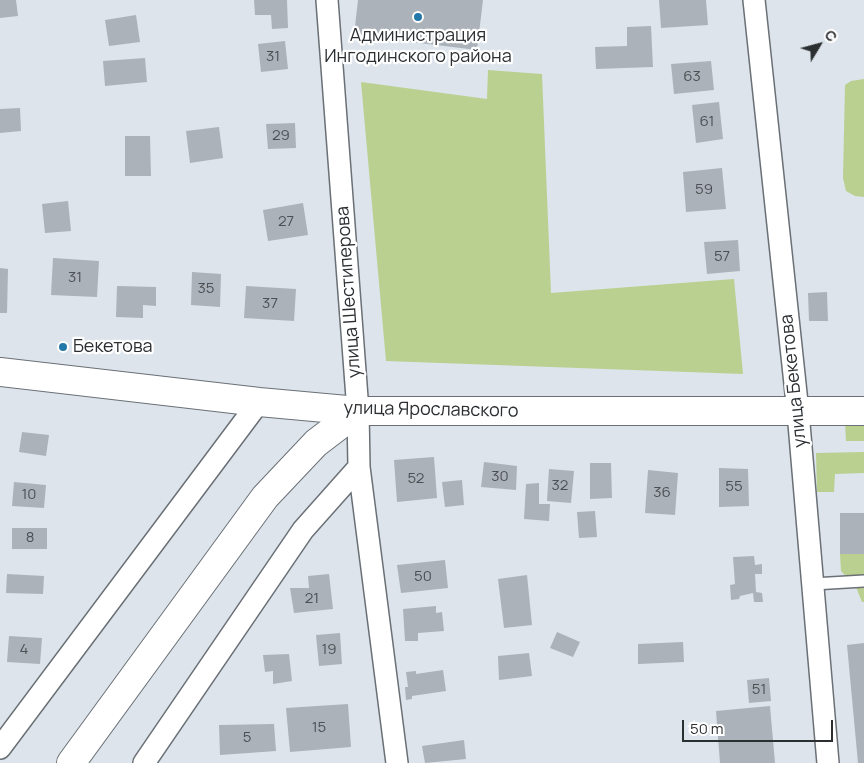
<!DOCTYPE html>
<html>
<head>
<meta charset="utf-8">
<style>
  body { margin:0 }
  #map { position:relative; width:864px; height:763px; overflow:hidden; background:#dde4eb; font-family:Manrope,sans-serif }
  canvas { display:block }
  .north { position:absolute; left:794px; top:20px; width:50px; height:50px; -webkit-text-stroke:4px #fff; paint-order:stroke; rotate:53deg; font-size:14px; font-weight:700; line-height:20px; text-align:center; color:#2c2f32 }
  .north::after { content:''; display:block; margin:auto; width:18px; height:22px; background:#2c2f32; clip-path:polygon(50% 0,100% 100%,50% 72%,0 100%) }
  .scale { position:absolute; left:682px; top:720px; width:151px; height:22px; box-sizing:border-box; border:2px solid #2c2f32; border-top:0; padding-left:6px; font-size:15px; line-height:18px; white-space:nowrap; color:#2c2f32; -webkit-text-stroke:4px #fff; paint-order:stroke }
</style>
</head>
<body>
<div id="map">
<canvas width="864" height="763"></canvas>
<div class="north">С</div>
<div class="scale">50 m</div>
</div>
<script>
const ctx = document.querySelector('canvas').getContext('2d');
ctx.lineJoin = 'round';
function paint(path, color) { ctx.fillStyle = color; ctx.fill(path, 'evenodd'); }
function trace(path, color, width, dash) { ctx.strokeStyle = color; ctx.lineWidth = width; ctx.lineCap = dash ? 'butt' : 'round'; ctx.setLineDash(dash || []); ctx.stroke(path); }
function drawText(font, color, halo, rows, align = 'center') {
  ctx.font = font + ' Manrope,sans-serif'; ctx.lineWidth = 4.5; ctx.setLineDash([]); ctx.textBaseline = 'middle'; ctx.strokeStyle = halo; ctx.fillStyle = color; for (const [text, x, y, turn = 0] of rows) {
    ctx.save(); ctx.translate(x, y); ctx.rotate((+turn || 0) * Math.PI / 180); ctx.textAlign = isNaN(turn) ? turn : align; if (halo) ctx.strokeText(text, 0, 0); ctx.fillText(text, 0, 0); ctx.restore();
  }
}
const green = new Path2D(`
  M488,70L542,74L551,293L734,279L743,374L386,361L361,82L487,99Z
  M864,79V197L855,196L846,191L843,178L845,85L851,81Z
  M845,422H864V441H846Z
  M864,452V473L835,474L834,492H817L816,453Z
  M840,554H864V602H862L856,587L841,571Z`);
const building = new Path2D(`
  M0,0H16L18,16L0,18Z
  M254,0H287L288,28L272,29L271,15H255Z
  M358,0H483L477,50L354,35Z
  M659,0H706L708,25L661,28Z
  M136,15L140,42L109,46L105,20Z
  M651,26L653,67L596,69L595,47L627,46V27Z
  M285,41L288,69L261,72L258,44Z
  M145,58L147,82L105,86L103,61Z
  M711,61L714,90L674,94L671,64Z
  M719,102L723,139L696,143L692,105Z
  M20,108L21,131L0,133V109Z
  M295,123L296,148L268,149L266,124Z
  M219,127L223,158L190,163L186,131Z
  M125,136H150L151,176H125Z
  M722,168L726,209L686,212L683,172Z
  M68,201L71,231L45,233L42,204Z
  M303,203L308,235L268,241L263,210Z
  M738,240L740,271L707,274L704,242Z
  M53,258L99,261L97,297L51,295Z
  M0,268L8,269L7,313H0Z
  M192,272L221,274L220,307L191,305Z
  M117,286L156,287V306L143,305V318L116,317Z
  M246,286L296,289L294,321L244,318Z
  M827,292L828,321H809L808,293Z
  M22,432L49,435L46,456L19,452Z
  M434,457L437,498L397,502L394,460Z
  M484,462L517,466L516,490L481,487Z
  M590,463H611L612,498L590,499Z
  M719,468L748,469L749,506L719,507Z
  M549,469L574,471L571,503L547,501Z
  M648,470L678,473L675,515L645,513Z
  M462,480L464,505L445,507L442,482Z
  M14,482L46,485L44,508L12,506Z
  M539,483V504H550L549,521L524,519L526,484Z
  M595,511L597,537L579,538L577,512Z
  M840,513H864V554H840Z
  M12,528H47V549H12Z
  M754,556L755,565L762,564V574H755L756,592L762,593L763,602H754L753,593L740,596L739,599L731,600L730,585L735,584L733,557Z
  M445,560L448,588L401,593L397,565Z
  M7,574L44,576L43,594L6,593Z
  M329,574L333,609L294,613L290,588H309L308,576Z
  M527,575L532,625L504,628L498,579Z
  M436,606V613L442,612L444,631L418,633V641H405L403,609Z
  M557,632L580,642L573,657L550,648Z
  M340,633L342,664L319,666L316,635Z
  M9,636L42,638L40,664L7,662Z
  M683,642L684,662L638,664V644Z
  M864,643V763H858L847,645Z
  M529,653L532,676L499,680L498,656Z
  M289,654L292,681L273,684V671L265,672L263,655Z
  M443,670L446,691L412,696V699L406,700L405,687H408L406,672L416,671V674Z
  M769,678L771,701L749,703L747,680Z
  M348,704L351,747L290,752L286,708Z
  M770,706L775,763H720L716,711Z
  M274,724L276,751L220,755L219,725Z
  M464,740L466,759L425,763L422,746Z`);
const service = new Path2D(`
  M813,584L864,581`);
const minor = new Path2D(`
  M327,0L358,411L359,467L397,763
  M754,0L798,412L828,763
  M0,748L259,402
  M144,763L303,530L359,467`);
const tertiary = new Path2D(`
  M71,763L265,497L316,443L358,411`);
const primary = new Path2D(`
  M0,372L259,402L358,411H864`);
const markers = [
  [418,17,5,"#2278a8"],
  [63,347,5,"#2278a8"]
];
const numberNames = [
  ["31",273,57],
  ["63",692,77],
  ["61",707,122],
  ["29",281,136],
  ["59",704,190],
  ["27",286,222],
  ["57",722,257],
  ["31",75,278],
  ["35",206,289],
  ["37",270,304],
  ["30",500,477],
  ["52",416,479],
  ["32",560,486],
  ["55",734,487],
  ["36",662,493],
  ["10",29,495],
  ["8",30,538],
  ["50",423,577],
  ["21",312,599],
  ["4",24,650],
  ["19",329,650],
  ["51",759,690],
  ["15",319,728],
  ["5",247,738]
];
const poiNames = [
  ["Администрация",418,36],
  ["Ингодинского района",418,57],
  ["Бекетова",73,347,"left"]
];
const streetNames = [
  ["улица Шестиперова",349,292,-94],
  ["улица Бекетова",794,381,-96],
  ["улица Ярославского",431,410,1]
];
paint(green, '#bad090');
paint(building, '#acb2b9');
trace(service, '#6a7076', 14);
trace(minor, '#6a7076', 24);
trace(tertiary, '#6a7076', 30);
trace(primary, '#6a7076', 30);
trace(service, '#fff', 11);
trace(minor, '#fff', 21);
trace(tertiary, '#fff', 28);
trace(primary, '#fff', 28);
for (const [x, y, r, color] of markers) { const dot = new Path2D(); dot.arc(x, y, r, 0, 2 * Math.PI); ctx.fillStyle = color; ctx.fill(dot); trace(dot, '#fff', 2); }
drawText('15px', '#4c5054', null, numberNames);
drawText('18px', '#2c2f32', '#fff', poiNames);
drawText('18px', '#2c2f32', '#fff', streetNames);
</script>
</body>
</html>
